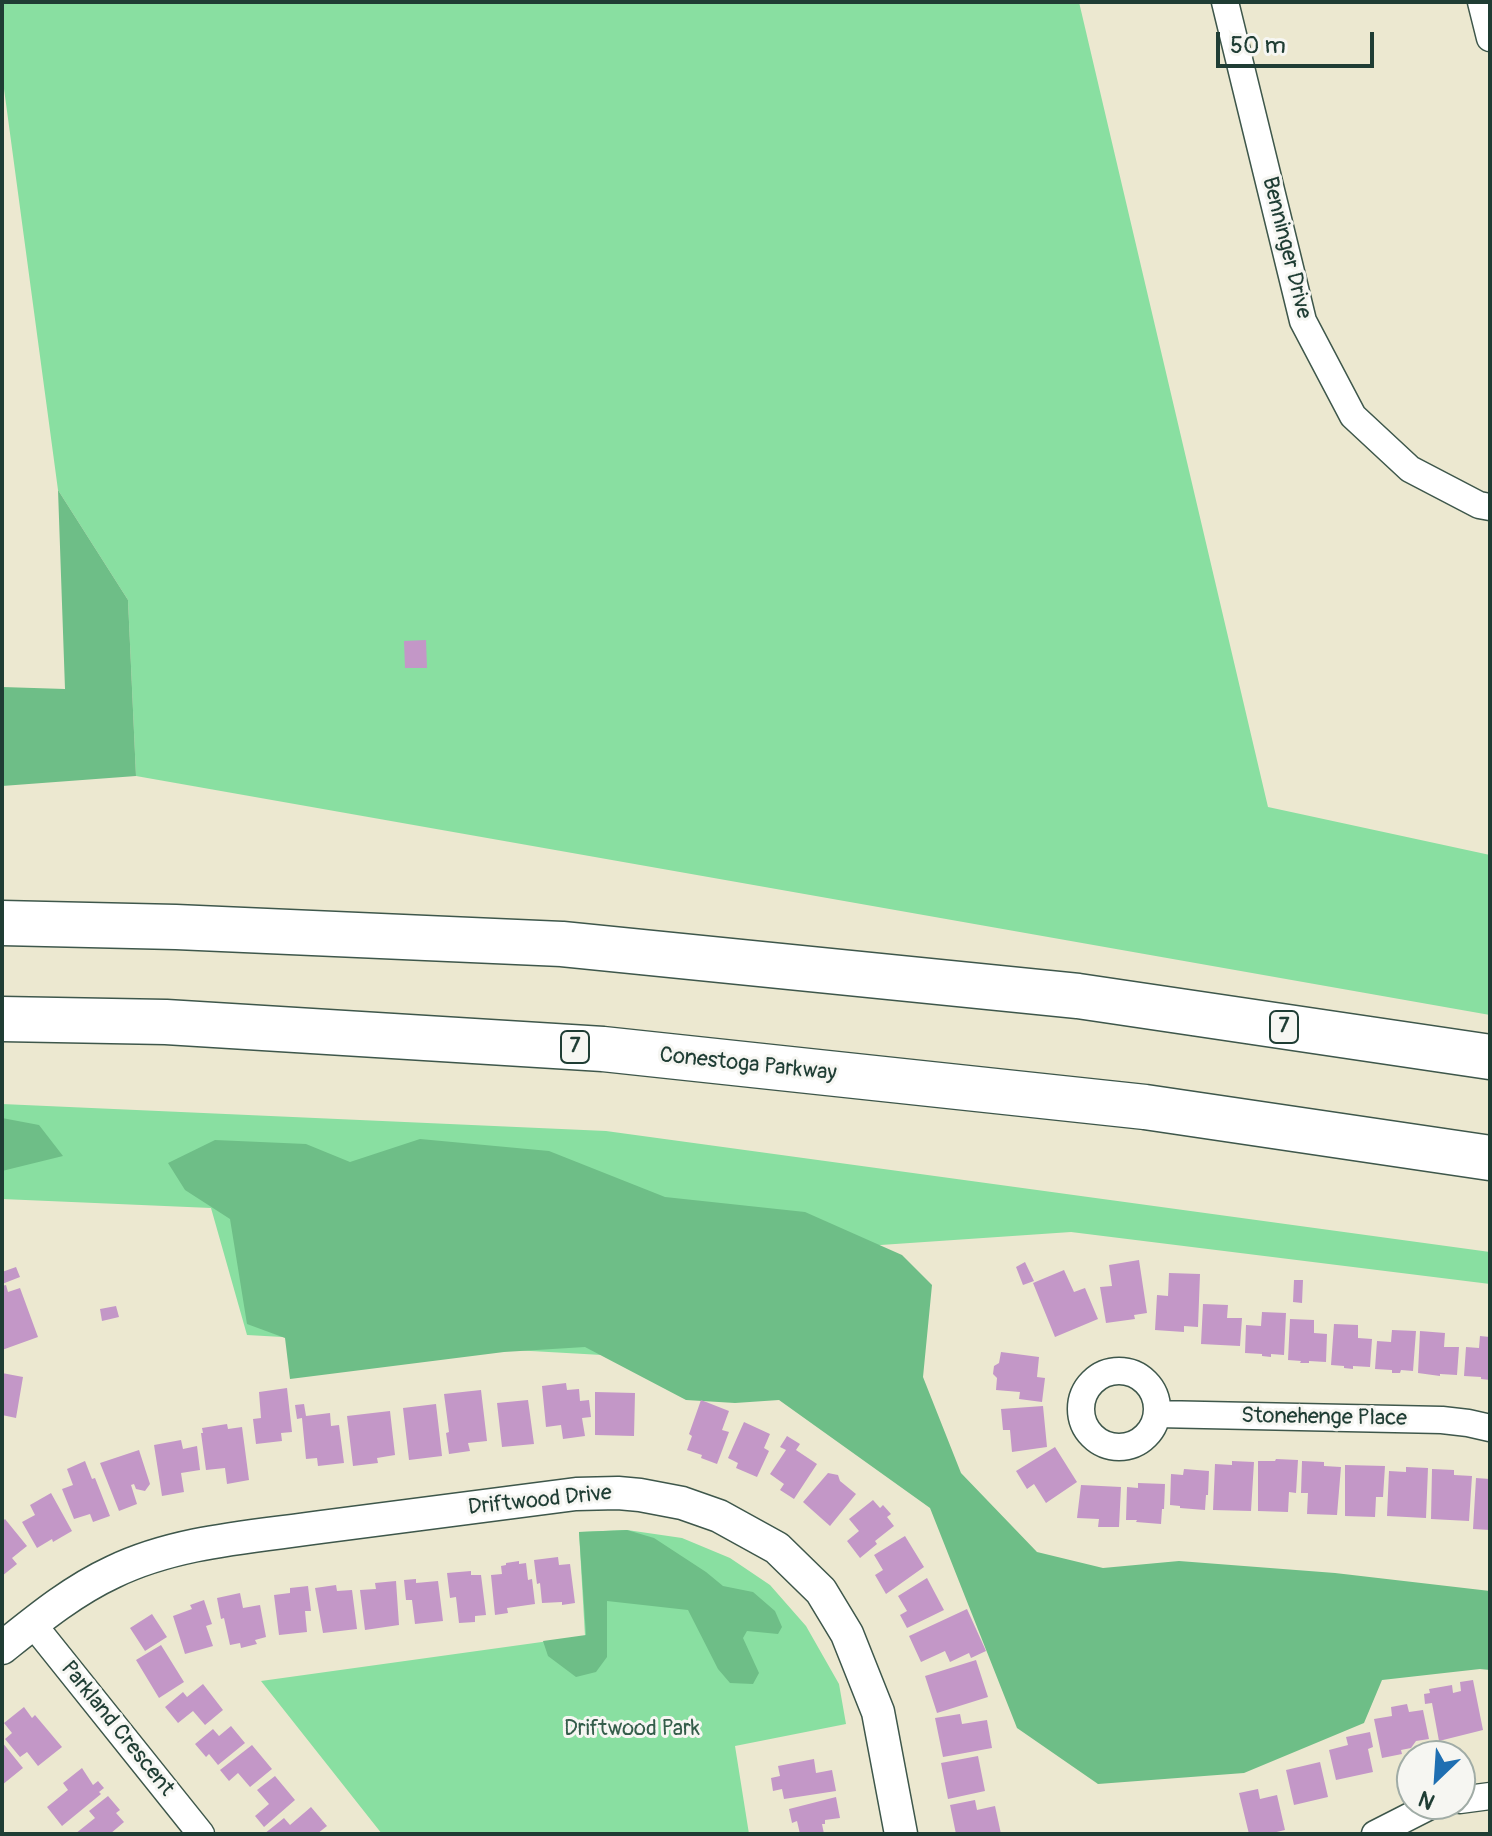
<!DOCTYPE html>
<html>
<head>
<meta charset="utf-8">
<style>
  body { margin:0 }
  #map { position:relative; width:1492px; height:1836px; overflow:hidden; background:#ece8d0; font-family:Pangolin,sans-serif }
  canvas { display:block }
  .frame { position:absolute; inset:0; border:4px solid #1f3d34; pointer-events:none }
  .north { position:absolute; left:1396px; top:1740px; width:80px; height:80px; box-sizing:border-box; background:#f6f6f2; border:2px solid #a0aca6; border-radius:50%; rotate:205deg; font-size:22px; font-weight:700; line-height:32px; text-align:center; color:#1f3d34 }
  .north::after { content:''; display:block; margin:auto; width:28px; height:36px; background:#1f6fb2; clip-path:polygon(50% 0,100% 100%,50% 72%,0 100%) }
  .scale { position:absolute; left:1216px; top:32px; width:158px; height:36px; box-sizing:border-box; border:4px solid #1f3d34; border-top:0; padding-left:10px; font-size:24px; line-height:28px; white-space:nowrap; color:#1f3d34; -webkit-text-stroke:6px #f6f6f2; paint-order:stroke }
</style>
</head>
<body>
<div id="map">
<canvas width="1492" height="1836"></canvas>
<div class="frame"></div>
<div class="north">N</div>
<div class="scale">50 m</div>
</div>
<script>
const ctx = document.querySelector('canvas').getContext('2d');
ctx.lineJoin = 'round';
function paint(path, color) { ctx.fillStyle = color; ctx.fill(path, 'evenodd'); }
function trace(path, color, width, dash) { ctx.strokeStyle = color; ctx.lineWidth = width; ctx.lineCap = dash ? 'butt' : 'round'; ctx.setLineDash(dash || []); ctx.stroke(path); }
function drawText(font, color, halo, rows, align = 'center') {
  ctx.font = font + ' Pangolin,sans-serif'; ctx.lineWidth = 6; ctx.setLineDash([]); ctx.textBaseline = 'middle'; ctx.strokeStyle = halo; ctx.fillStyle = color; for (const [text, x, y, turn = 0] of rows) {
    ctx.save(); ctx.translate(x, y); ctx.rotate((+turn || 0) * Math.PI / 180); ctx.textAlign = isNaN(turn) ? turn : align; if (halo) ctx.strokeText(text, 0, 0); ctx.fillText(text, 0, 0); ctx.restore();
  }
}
const green = new Path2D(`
  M2,2H1079L1268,807L1490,855V1015L136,776L128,600L58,490L2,74Z
  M2,1104L606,1131L1490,1252V1284L1071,1232L866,1246L868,1370L247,1335L211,1208L2,1199Z
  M627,1530L682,1538L730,1558L770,1585L806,1626L839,1684L846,1724L735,1746L749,1834H382L261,1681L585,1636L579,1532Z`);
const forest = new Path2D(`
  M58,490L128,600L136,776L2,786V687L65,689Z
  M2,1118L39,1125L63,1156L2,1171Z
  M420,1139L549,1151L665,1197L805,1212L902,1255L932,1285L923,1377L961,1473L1037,1552L1103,1568L1179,1561L1335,1573L1490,1591V1670L1480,1669L1382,1680L1364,1723L1244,1773L1098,1784L1017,1728L930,1508L779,1400L735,1403L686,1400L585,1347L504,1352L290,1379L285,1338L247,1324L230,1219L185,1190L168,1163L215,1140L306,1144L350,1162Z
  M627,1530L654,1538L706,1572L723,1586L753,1592L775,1611L782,1627L778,1634L747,1631L743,1638L759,1673L753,1684L730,1683L718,1669L688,1610L607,1601V1657L596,1672L576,1677L548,1656L543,1641L586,1635L579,1532Z`);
const building = new Path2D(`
  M426,640L427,668H405L404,641Z
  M1139,1260L1147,1313L1134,1315L1135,1319L1106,1323L1100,1287L1112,1286L1109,1265Z
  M1025,1262L1034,1281L1023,1285L1016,1267Z
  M16,1267L20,1277L2,1284V1272Z
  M1064,1270L1074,1292L1085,1288L1098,1319L1055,1337L1033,1283Z
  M1169,1273L1200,1274L1198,1327L1184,1326V1332L1155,1330L1157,1295L1168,1296Z
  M1294,1280H1303L1302,1303L1293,1302Z
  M6,1285L8,1292L20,1288L38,1337L2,1350V1286Z
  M1203,1304L1228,1305L1227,1318H1242L1240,1346L1201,1344Z
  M116,1306L119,1317L102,1321L100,1309Z
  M1262,1312L1286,1313L1284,1355L1271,1354V1357L1262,1356V1354L1245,1353L1246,1325L1261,1326Z
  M1290,1319L1314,1320V1333L1327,1334L1326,1362L1309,1361V1363H1300L1301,1361L1288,1360Z
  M1334,1324L1358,1325V1338L1372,1339L1370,1367L1353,1366V1369L1344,1368V1366L1331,1365Z
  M1392,1330L1416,1331L1413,1371L1401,1370L1400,1373H1392V1370L1375,1369L1377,1341L1391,1342Z
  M1420,1331L1445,1333L1444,1347H1459L1457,1375L1440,1374V1376L1418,1373Z
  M1480,1336L1490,1337V1380L1481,1379V1377L1464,1376L1466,1347L1479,1348Z
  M1001,1352L1039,1357L1037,1377L1045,1378L1042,1402L1019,1399L1020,1392L996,1390L997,1378L993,1374L994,1366L999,1363Z
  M2,1373L23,1377L16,1418L2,1415Z
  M566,1383L567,1390L579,1389L580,1401L589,1400L591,1417L582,1418L585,1436L563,1439L561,1425L546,1427L542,1386Z
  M287,1388L292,1432L281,1433L282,1441L256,1444L253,1419L261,1418L259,1392Z
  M481,1390L487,1441L468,1443L470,1451L449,1454L446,1433L449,1432L444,1394Z
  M595,1392L635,1393L634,1436L595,1435Z
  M528,1400L534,1444L502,1447L497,1403Z
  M701,1400L729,1411L722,1430L729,1432L717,1464L701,1458L702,1455L687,1450L692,1436L689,1434Z
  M304,1404L306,1416L330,1413L331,1426L339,1425L344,1463L318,1466L317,1458L306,1459L302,1418L297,1419L295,1405Z
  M436,1404L442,1456L409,1460L403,1408Z
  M1043,1406L1047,1447L1012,1452L1010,1430H1003L1001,1409Z
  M390,1411L395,1455L377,1458L378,1463L353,1466L347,1416Z
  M744,1422L770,1434L764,1448L769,1451L757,1477L736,1468L738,1463L728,1458Z
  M227,1424L228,1429L242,1427L249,1480L227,1484L225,1468L206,1470L201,1433H203L202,1428Z
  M787,1436L800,1444L796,1450L817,1464L794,1499L780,1490L784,1484L770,1474L786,1450L780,1447Z
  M181,1440L183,1449L197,1446L200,1470L181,1473L184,1492L162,1496L154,1445Z
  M1055,1447L1077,1482L1046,1503L1034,1484L1027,1489L1016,1471Z
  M139,1450L150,1484L145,1491L136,1489L134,1484L131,1485L137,1504L119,1511L100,1463Z
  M1276,1459L1298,1460L1296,1493L1289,1492L1288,1512L1258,1511V1461H1275Z
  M85,1461L92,1479L95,1478L110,1516L93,1522L90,1514L74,1519L62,1489L73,1485L67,1469Z
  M1232,1461L1254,1462L1251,1511L1213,1510L1215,1464L1232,1465Z
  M1302,1461L1324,1462V1466L1341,1467L1337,1515L1307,1514L1308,1493H1301Z
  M1345,1465L1385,1466L1383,1497H1376L1375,1517L1345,1516Z
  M1406,1467L1428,1468L1426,1518L1387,1516L1389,1471L1406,1472Z
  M1184,1469L1209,1471L1208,1495H1206L1205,1510L1180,1508V1506L1170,1505L1171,1474L1183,1475Z
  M1432,1469L1454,1470V1475L1472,1476L1469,1521L1431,1519Z
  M828,1473L838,1475L840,1481L856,1494L830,1526L803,1502Z
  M1476,1478L1490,1479V1530L1473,1529Z
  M1138,1483L1165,1484L1164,1509H1162L1161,1524L1136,1522L1137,1520H1126L1127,1487L1138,1488Z
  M1081,1485L1121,1487L1119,1527H1098L1099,1519L1077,1518Z
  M51,1493L72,1531L53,1542L52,1539L37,1548L22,1522L35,1515L30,1505Z
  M873,1500L880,1508L883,1505L891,1514L887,1517L894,1526L875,1541L877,1544L860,1558L847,1541L859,1531L849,1519Z
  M5,1519L27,1546L12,1558L17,1564L2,1576V1522Z
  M905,1536L924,1567L886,1594L875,1575L883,1570L874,1555Z
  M558,1557L559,1565L570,1564L575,1603L562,1605V1602L542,1603L540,1583L537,1584L534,1560Z
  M519,1561V1564L526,1563L528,1580L532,1579L535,1604L507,1608L508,1613L495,1615L491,1575L502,1574L501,1566L506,1565V1563Z
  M471,1571V1575H481L486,1615L475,1616V1622L459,1623L456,1597L450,1598L447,1573Z
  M927,1578L944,1610L907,1628L900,1615L907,1611L898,1596Z
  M416,1579V1583L438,1581L443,1621L415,1624L412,1600H406L404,1580Z
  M396,1581L399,1625L365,1630L360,1590L376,1589L375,1583Z
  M336,1585L337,1591L352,1590L357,1629L323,1633L315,1588Z
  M308,1586L311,1611H305L307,1632L279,1635L274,1595L290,1593V1588Z
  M240,1593L243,1608L260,1605L266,1637L255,1640L257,1644L241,1648L240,1643L230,1645L224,1618L221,1619L217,1598Z
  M204,1600L212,1624L206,1626L213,1646L185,1654L173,1616L192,1609L190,1605Z
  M967,1609L986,1651L971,1658L969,1653L950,1662L945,1651L921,1662L909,1636Z
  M152,1614L167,1637L145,1651L130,1628Z
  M161,1645L184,1682L159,1698L136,1660Z
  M976,1660L988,1697L937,1713L925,1676Z
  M1473,1680L1483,1730L1439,1741L1432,1703L1425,1704L1424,1694L1430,1693L1429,1689L1452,1685L1453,1693L1461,1691L1460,1682Z
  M203,1684L223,1710L205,1725L193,1711L178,1723L165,1707L183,1692L187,1697Z
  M1407,1704L1409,1712L1423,1710L1429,1739L1416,1741L1411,1748L1401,1750L1402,1754L1382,1758L1374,1719L1392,1716L1391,1707Z
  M24,1707L32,1718L35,1715L62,1747L38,1766L27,1752L20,1757L5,1739L12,1733L4,1723Z
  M960,1714L962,1724L987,1720L992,1748L943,1757L935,1718Z
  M231,1726L245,1743L218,1765L209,1754L206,1757L195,1744L213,1729L219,1736Z
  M1370,1732L1373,1747L1368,1749L1373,1772L1336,1780L1329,1750L1348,1745L1346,1737Z
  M2,1742L23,1768L2,1785Z
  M252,1745L272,1769L250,1787L238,1773L229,1781L220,1770Z
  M978,1756L985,1791L948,1799L941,1763Z
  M814,1759L816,1773L832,1770L836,1791L784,1799L782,1789L773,1791L771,1778L780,1776L778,1766Z
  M1320,1762L1328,1797L1294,1805L1286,1770Z
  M82,1768L93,1785L98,1781L104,1788L99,1792L101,1794L62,1826L47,1807L68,1790L63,1783Z
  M275,1776L295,1800L264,1827L255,1816L269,1804L257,1790Z
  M1258,1789L1260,1799L1277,1795L1285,1830L1268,1834H1249L1239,1793Z
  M108,1796L120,1810L116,1813L124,1822L110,1834H75L95,1818L89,1811Z
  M836,1797L840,1818L825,1820V1824H822L824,1834H800L797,1821L792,1823L789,1809Z
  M975,1800L977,1810L995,1806L1001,1834H956L950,1805Z
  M311,1807L327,1826L317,1834H264L284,1818L290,1825Z`);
const minor = new Path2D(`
  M1225,2L1303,321L1353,416L1410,469L1479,505L1490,507
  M1481,2L1490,38
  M1081 1409a38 38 0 1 1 76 0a38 38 0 1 1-76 0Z
  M1157,1414L1442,1420L1468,1423L1490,1428
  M32,1623L201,1834
  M1460,1800L1490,1796
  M1375,1834L1434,1804`);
const tertiary = new Path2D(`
  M2,1648C37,1620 72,1591 113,1572C177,1541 252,1537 321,1527C406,1516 491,1505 576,1494L618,1493L640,1495L682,1503L719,1516L777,1548L821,1591L847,1634L878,1712L901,1834`);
const motorway = new Path2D(`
  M2,923L176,927L562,944L1078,996L1490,1057
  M2,1019L166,1022L603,1049L1145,1107L1490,1158`);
const shields = [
  [1284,1027,28],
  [575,1047,28]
];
const shieldNames = [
  ["7",1284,1027],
  ["7",575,1047]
];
const streetNames = [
  ["Benninger Drive",1286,248,76],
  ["Conestoga Parkway",748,1065,6],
  ["Stonehenge Place",1324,1418,1],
  ["Driftwood Drive",540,1501,-6],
  ["Parkland Crescent",117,1729,51]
];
const parkNames = [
  ["Driftwood Park",632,1729]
];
paint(green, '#89dfa1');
paint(forest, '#6ebe87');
paint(building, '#c397c7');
trace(minor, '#3e574b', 29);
trace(tertiary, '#3e574b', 35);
trace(motorway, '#3e574b', 47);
trace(minor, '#fff', 26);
trace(tertiary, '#fff', 32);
trace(motorway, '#fff', 44);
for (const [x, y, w] of shields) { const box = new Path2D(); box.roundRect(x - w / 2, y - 16, w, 32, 6); ctx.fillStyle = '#f6f6f2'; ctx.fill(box); trace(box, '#1f3d34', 2); }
drawText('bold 20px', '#1f3d34', null, shieldNames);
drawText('22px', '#1f3d34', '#f6f6f2', streetNames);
drawText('22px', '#345d4a', '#f6f6f2', parkNames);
</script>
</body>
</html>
